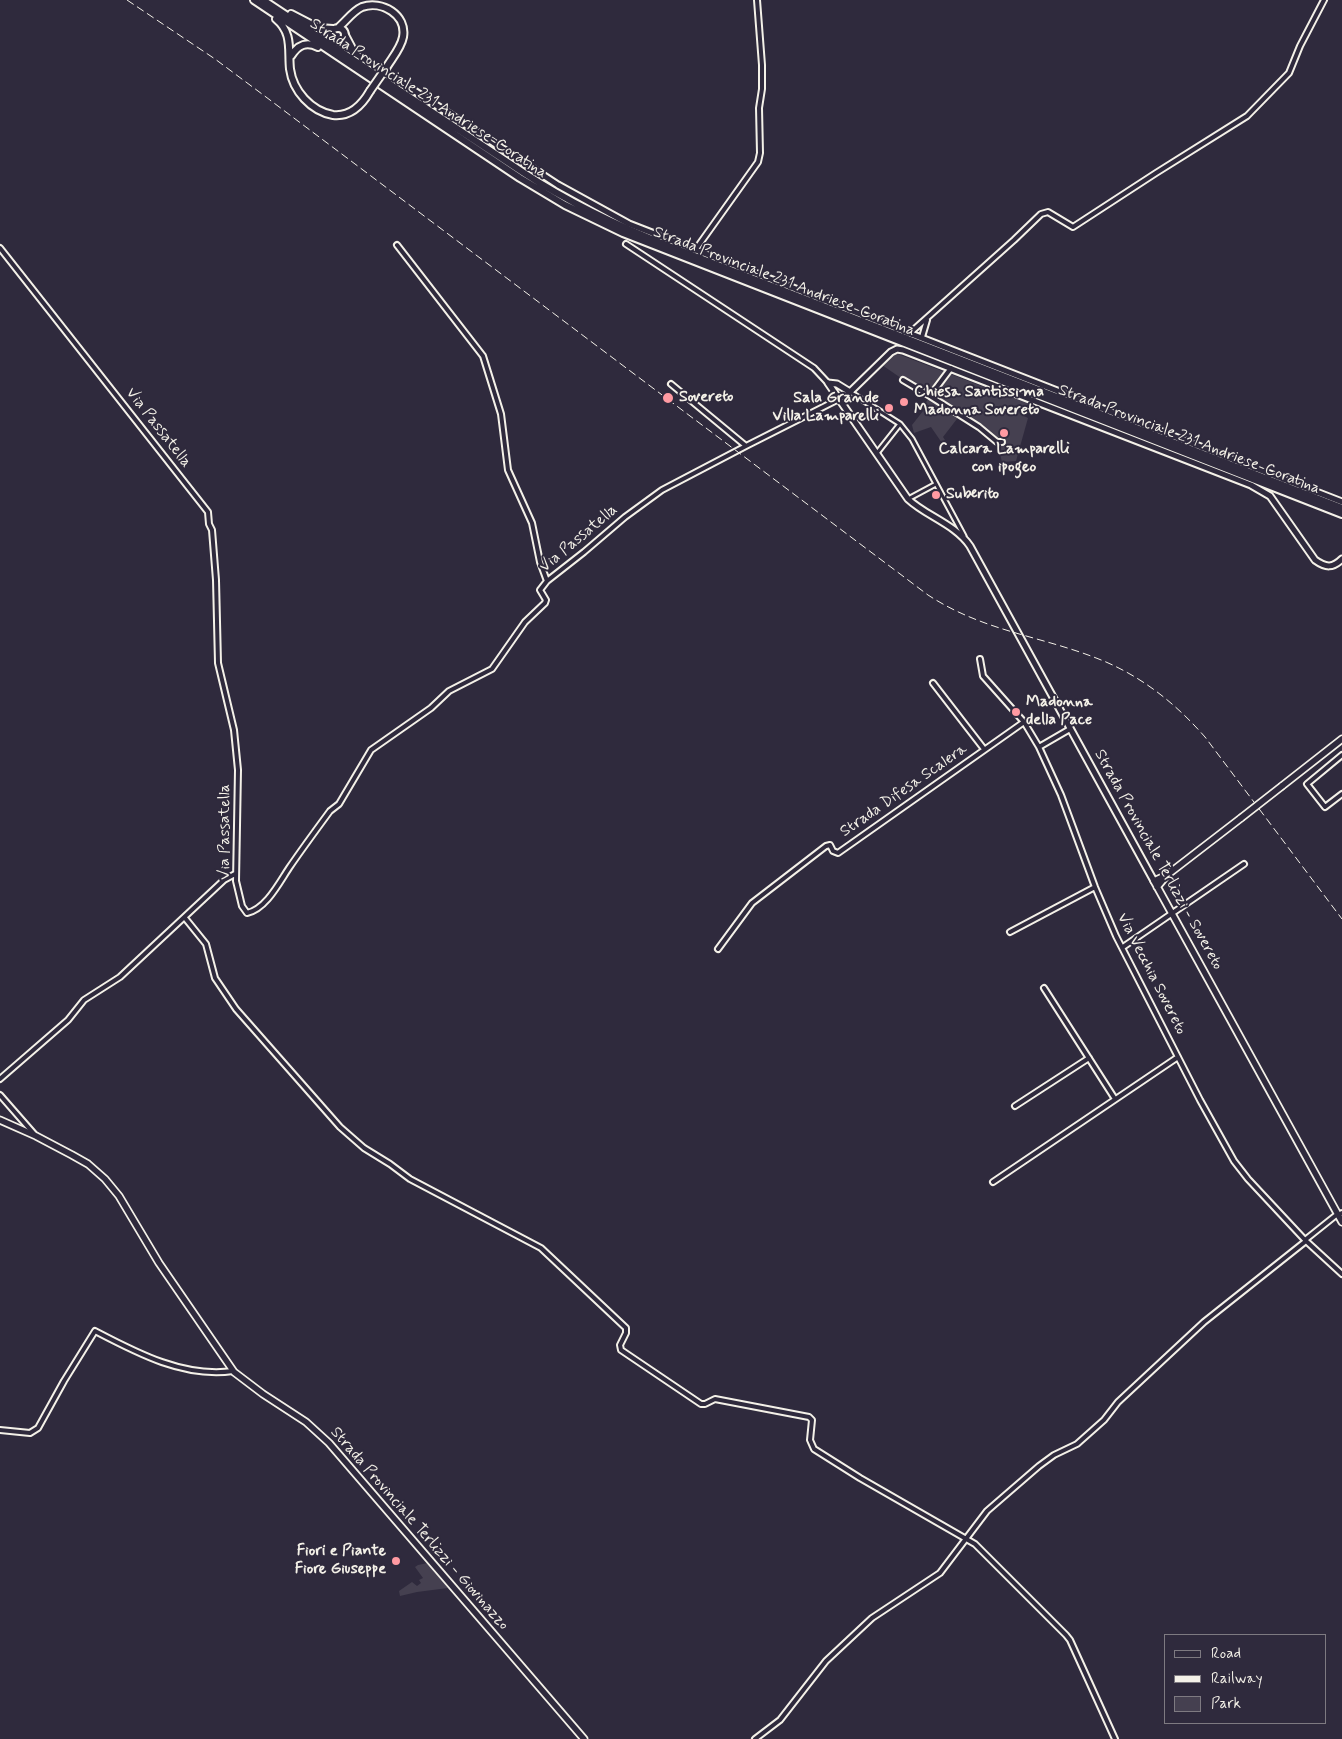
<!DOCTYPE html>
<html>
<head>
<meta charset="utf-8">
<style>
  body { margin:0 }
  #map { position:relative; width:1342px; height:1739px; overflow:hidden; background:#2f2a3d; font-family:Mynerve,sans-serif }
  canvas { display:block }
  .legend { position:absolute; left:1164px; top:1634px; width:162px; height:90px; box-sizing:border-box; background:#2f2a3d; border:1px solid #7e7a81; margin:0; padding:6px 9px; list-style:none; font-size:15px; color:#f4f1e8 }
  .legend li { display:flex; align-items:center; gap:10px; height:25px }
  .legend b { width:25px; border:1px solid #7e7a81 }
</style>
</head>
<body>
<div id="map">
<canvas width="1342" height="1739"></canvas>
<ul class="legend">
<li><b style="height:6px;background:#2f2a3d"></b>Road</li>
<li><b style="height:6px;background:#f4f1e8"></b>Railway</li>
<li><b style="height:14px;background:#454050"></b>Park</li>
</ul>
</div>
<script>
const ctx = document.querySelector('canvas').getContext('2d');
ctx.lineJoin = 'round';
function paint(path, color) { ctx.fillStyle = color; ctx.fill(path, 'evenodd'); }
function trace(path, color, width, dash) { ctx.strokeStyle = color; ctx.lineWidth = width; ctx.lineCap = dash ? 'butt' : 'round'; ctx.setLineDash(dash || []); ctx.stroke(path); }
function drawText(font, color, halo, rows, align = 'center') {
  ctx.font = font + ' Mynerve,sans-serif'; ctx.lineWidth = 4; ctx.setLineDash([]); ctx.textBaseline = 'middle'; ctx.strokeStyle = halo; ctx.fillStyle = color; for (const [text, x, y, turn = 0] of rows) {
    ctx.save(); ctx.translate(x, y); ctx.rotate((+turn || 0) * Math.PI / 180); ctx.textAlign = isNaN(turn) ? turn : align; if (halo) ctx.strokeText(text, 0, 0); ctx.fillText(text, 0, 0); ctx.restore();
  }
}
const green = new Path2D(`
  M895,353L1029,404L1022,415L1028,418L1016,461L1002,462L998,446L992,438L960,415L943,437L945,440L942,443L931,427L914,433L912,425L923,411L921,409L929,398H930L882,365Z
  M428,1563L448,1588L417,1592L400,1596L399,1591L412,1582L417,1586L421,1583L419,1580L423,1578L415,1567L418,1565Z`);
const pedestrian = new Path2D(`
  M850,392L900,424L912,439L964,536
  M877,453L900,424
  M908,499L936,484`);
const minor = new Path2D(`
  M626,244L814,368L828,383
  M397,245L483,356L501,414L508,470L532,523L540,562L547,581
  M0,248L208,512L209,524L212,530L216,580L218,663L234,730L238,770L236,881L242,906L247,913C266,909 279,883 289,868C302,849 316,830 330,811L339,804L371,750L431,708L449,691L492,669L525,622L545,603L546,600L540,590L547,581L584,552L625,517L662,490L746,446
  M696,249L758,162L760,153L759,108L762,89V65L757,0
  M910,333L1014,240L1041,214L1048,212L1073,227L1156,173L1247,116L1289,73L1300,46L1324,0
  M922,337L927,320
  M903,380L930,396L951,368
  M671,384L746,446L839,399L850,392
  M930,396L979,427L997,442H1002
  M980,659L983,676L1024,722L1039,747L1061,795L1095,887L1116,936L1200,1100L1234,1161L1248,1179L1305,1240L1342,1274
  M933,683L984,749
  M1039,747L1070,729
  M1342,755L1307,784L1325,807L1342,794
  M185,918L206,944L215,978L236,1009L340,1127L364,1148L390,1164L410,1179L541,1248L626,1328V1333L620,1345L621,1350L701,1404H705L715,1399L809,1417L812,1420L810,1440L814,1449L860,1478L975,1544L1066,1635L1070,1640L1115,1739
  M1010,932L1095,887
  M1123,947L1244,864
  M718,949L752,903L826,846L830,845L833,851L838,853L1024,722
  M1044,988L1115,1099
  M0,1079L68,1020L84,1000L120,977L224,880L235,874
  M0,1095L35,1135
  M1015,1106L1089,1058
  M993,1182L1178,1057
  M1305,1240L1335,1216L1342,1213
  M0,1430L30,1433L38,1428L64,1381L95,1331C137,1353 184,1378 233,1371
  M755,1739L780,1720L826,1661L872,1618L940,1573L987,1511L1002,1498L1039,1466L1054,1455L1077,1444L1104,1420L1118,1402L1204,1322L1306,1241`);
const tertiary = new Path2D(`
  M346,36L355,53
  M335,41L410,88L558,185L629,224L1342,502
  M828,383L908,499C926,516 955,524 970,546L1154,881
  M828,383L837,384L850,392L891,352L897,349L903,350L1251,485L1270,496L1315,560C1326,568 1333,568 1342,559`);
const secondary = new Path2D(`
  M1282,786L1342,739
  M1167,875L1154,881L1342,1222
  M1157,887L1167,875L1241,818
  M0,1120L36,1136L72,1155L88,1164L105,1179L119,1196L159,1263L234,1372L263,1394L306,1422L329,1443L584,1739`);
const trunk = new Path2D(`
  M254,0L520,178L565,205L623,233L1342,514
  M263,0L524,173C570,203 618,226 669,246L1342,508
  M291,14L318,28L333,29
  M276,19C293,33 288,50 290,69C293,91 311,111 333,115C351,117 362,105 370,91
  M339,27C346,21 353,11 362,7C382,0 407,15 403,37C401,48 392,58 386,68
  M331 35a7 7 0 1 1 14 0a7 7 0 1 1-14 0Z
  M291,56C298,45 306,41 318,47`);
const rail = new Path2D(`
  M127,0L215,59L258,91L928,595C986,633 1045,636 1106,662C1145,679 1177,705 1205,737L1342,919`);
const secondaryBridge = new Path2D(`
  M1241,818L1282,786`);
const trunkBridge = new Path2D(`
  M370,91L386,68`);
const markers = [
  [668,398,6,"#ff9aa2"],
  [904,402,5,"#ff9aa2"],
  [889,408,5,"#ff9aa2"],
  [1004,433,5,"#ff9aa2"],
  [936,495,5,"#ff9aa2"],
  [1016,712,5,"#ff9aa2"],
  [396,1561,5,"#ff9aa2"]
];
const streetNames = [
  ["Strada Provinciale 231 Andriese-Coratina",428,99,33],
  ["Strada Provinciale 231 Andriese-Coratina",784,282,21],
  ["Via Passatella",158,428,52],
  ["Strada Provinciale 231 Andriese-Coratina",1189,440,21],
  ["Via Passatella",579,539,-40],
  ["Strada Difesa Scalera",904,791,-35],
  ["Via Passatella",226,832,-90],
  ["Strada Provinciale Terlizzi - Sovereto",1158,860,61],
  ["Via Vecchia Sovereto",1151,974,63],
  ["Strada Provinciale Terlizzi - Giovinazzo",419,1529,49]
];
const poiNames = [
  ["Chiesa Santissima",914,393],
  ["Madonna Sovereto",914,411],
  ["Sovereto",679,398],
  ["Sala Grande",879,399,"right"],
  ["Villa Lamparelli",879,417,"right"],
  ["Calcara Lamparelli",1004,450,"center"],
  ["con ipogeo",1004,468,"center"],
  ["Suberito",946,495],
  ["Madonna",1026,703],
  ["della Pace",1026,721],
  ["Fiori e Piante",386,1552,"right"],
  ["Fiore Giuseppe",386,1570,"right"]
];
paint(green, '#454050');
trace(pedestrian, '#f4f1e8', 7);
trace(minor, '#f4f1e8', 8);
trace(tertiary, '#f4f1e8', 9);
trace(secondary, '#f4f1e8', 9);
trace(trunk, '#f4f1e8', 10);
trace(pedestrian, '#2f2a3d', 3);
trace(minor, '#2f2a3d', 4);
trace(tertiary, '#2f2a3d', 5);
trace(secondary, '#2f2a3d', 5.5);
trace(trunk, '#2f2a3d', 6);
trace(rail, '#f4f1e8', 1, [8, 4]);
trace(secondaryBridge, '#f4f1e8', 9, []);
trace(trunkBridge, '#f4f1e8', 10, []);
trace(secondaryBridge, '#2f2a3d', 5.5);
trace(trunkBridge, '#2f2a3d', 6);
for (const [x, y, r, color] of markers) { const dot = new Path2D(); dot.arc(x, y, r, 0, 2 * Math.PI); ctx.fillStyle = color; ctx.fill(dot); trace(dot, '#2f2a3d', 2); }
drawText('16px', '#f4f1e8', '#2f2a3d', streetNames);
drawText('bold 16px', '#f4f1e8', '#2f2a3d', poiNames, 'left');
</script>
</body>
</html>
